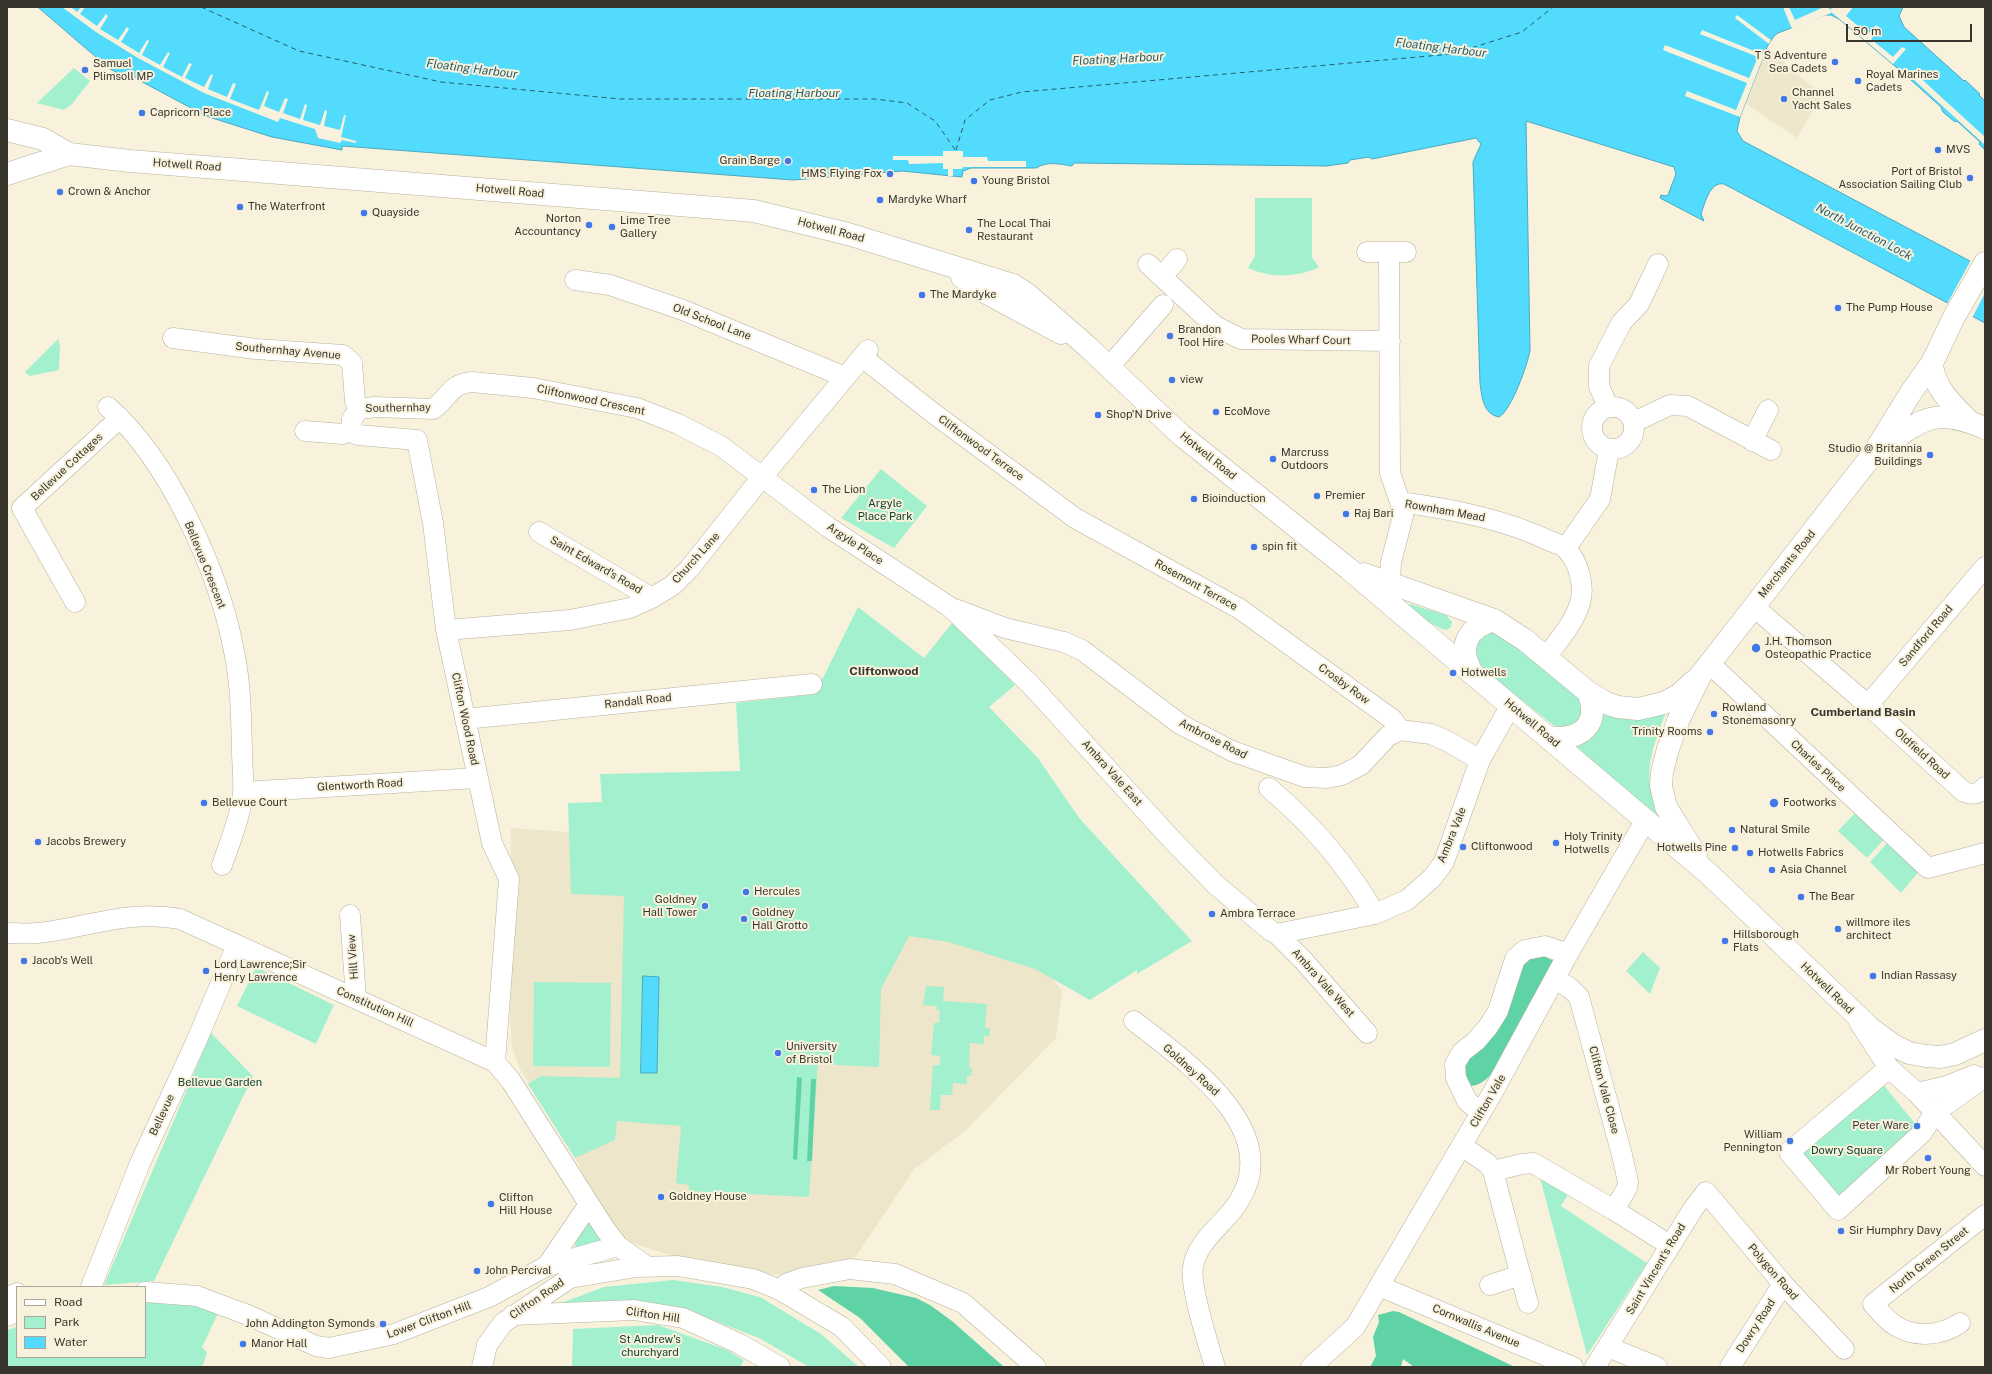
<!DOCTYPE html>
<html>
<head>
<meta charset="utf-8">
<style>
  body { margin:0 }
  #map { position:relative; width:1992px; height:1374px; overflow:hidden; background:#f8f2dd; font-family:"Public Sans",sans-serif }
  canvas { display:block }
  .frame { position:absolute; inset:0; border:8px solid #38352d; pointer-events:none }
  .legend { position:absolute; left:16px; top:1286px; width:130px; height:72px; box-sizing:border-box; background:#f8f2dd; border:1px solid #aba697; margin:0; padding:5px 7px; list-style:none; font-size:12px; color:#38352d }
  .legend li { display:flex; align-items:center; gap:8px; height:20px }
  .legend b { width:20px; border:1px solid #aba697 }
  .scale { position:absolute; left:1846px; top:24px; width:126px; height:18px; box-sizing:border-box; border:2px solid #38352d; border-top:0; padding-left:5px; font-size:12px; line-height:14px; white-space:nowrap; color:#38352d; -webkit-text-stroke:3px #f8f2dd; paint-order:stroke }
</style>
</head>
<body>
<div id="map">
<canvas width="1992" height="1374"></canvas>
<div class="frame"></div>
<ul class="legend">
<li><b style="height:5px;background:#fff"></b>Road</li>
<li><b style="height:11px;background:#a2f0cd"></b>Park</li>
<li><b style="height:11px;background:#52dbfd"></b>Water</li>
</ul>
<div class="scale">50 m</div>
</div>
<script>
const ctx = document.querySelector('canvas').getContext('2d');
ctx.lineJoin = 'round';
function paint(path, color) { ctx.fillStyle = color; ctx.fill(path, 'evenodd'); }
function trace(path, color, width, dash) { ctx.strokeStyle = color; ctx.lineWidth = width; ctx.lineCap = dash ? 'butt' : 'round'; ctx.setLineDash(dash || []); ctx.stroke(path); }
function drawText(font, color, halo, rows, align = 'center') {
  ctx.font = font + ' "Public Sans",sans-serif'; ctx.lineWidth = 4; ctx.setLineDash([]); ctx.textBaseline = 'middle'; ctx.strokeStyle = halo; ctx.fillStyle = color; for (const [text, x, y, turn = 0] of rows) {
    ctx.save(); ctx.translate(x, y); ctx.rotate((+turn || 0) * Math.PI / 180); ctx.textAlign = isNaN(turn) ? turn : align; if (halo) ctx.strokeText(text, 0, 0); ctx.fillText(text, 0, 0); ctx.restore();
  }
}
const built = new Path2D(`
  M1767,47L1822,96L1797,138L1745,103Z
  M511,828L885,854L1030,950L1062,991L1056,1038L965,1131L915,1168L852,1262L790,1275L753,1273L695,1263L616,1238L575,1158L520,1069L512,1047L510,1016Z`);
const green = new Path2D(`
  M74,68L90,81L72,104L64,110L37,103Z
  M1255,198H1312V258L1319,267C1297,278 1270,278 1248,268L1255,256Z
  M58,339L60,345L59,370L30,376L25,372Z
  M881,469L927,506L894,548L841,518Z
  M1410,604L1446,615L1452,622L1451,627L1447,630L1442,629L1406,611Z
  M858,607L924,658L953,622L1015,685L989,707L1037,757L1080,819L1192,941L1137,974V970L1090,1000L1035,969L949,942L909,936L881,989L879,1067L818,1064L809,1197L689,1191V1185L676,1183L681,1126L617,1121L615,1140L575,1158L528,1084L541,1076L620,1078L624,896L571,894L568,803L602,802L600,774L740,771L736,703L815,694Z
  M1493,632L1504,635L1581,698L1582,715L1577,723L1562,729L1553,725L1478,665L1475,644L1484,633Z
  M1666,712C1650,755 1639,780 1664,822L1573,749C1588,741 1597,732 1603,715C1628,720 1641,718 1666,712Z
  M1857,811L1886,837L1867,858L1838,831Z
  M1889,841L1920,870L1901,893L1870,862Z
  M1643,952L1660,968L1650,994L1626,971Z
  M256,967L334,1005L316,1044L237,1006Z
  M534,982L611,983L610,1067L533,1066Z
  M926,986L944,987L943,1001L987,1004L985,1028H990L989,1037L984,1036V1044L970,1043L969,1067L972,1068L971,1076H967V1084L953,1083L952,1095H941L940,1110H930L933,1065H940V1056L931,1055L934,1023H939L940,1010H936L937,1006L923,1005Z
  M211,1033L253,1076L154,1281L104,1285Z
  M1882,1083L1917,1126L1838,1199L1798,1154Z
  M1538,1170L1570,1191L1561,1206L1647,1263L1587,1355Z
  M587,1223L592,1225L605,1240L576,1250L575,1245L583,1225Z
  M673,1280L722,1287L760,1297L821,1334L859,1367H809L759,1338L695,1313L564,1306L561,1303L604,1287Z
  M145,1300L195,1304L219,1311L202,1347L207,1352L203,1365L200,1367H7V1330L17,1327V1357H145Z
  M658,1325L727,1350L744,1360L740,1367H572L573,1329Z`);
const forest = new Path2D(`
  M1541,955L1556,962L1492,1073C1487,1080 1477,1087 1468,1086L1459,1064L1521,965L1532,956Z
  M797,1077L802,1078L797,1160L793,1159Z
  M811,1079H816L812,1161H807Z
  M834,1286L873,1288L916,1298L930,1305L952,1321L1004,1367H909L860,1318L818,1290Z
  M1393,1311L1399,1312L1515,1367H1414L1403,1359L1401,1367H1370L1376,1356L1373,1337L1379,1322L1378,1315Z`);
const water = new Path2D(`
  M38,7H1903L1899,16L1904,27L1964,81L1965,80L1980,94L1979,95L1985,101V150L1979,144L1980,142L1957,121L1955,122L1943,112L1941,107L1902,72L1839,19L1831,15H1825L1778,33L1774,36L1767,47L1740,117L1737,131L1743,141L1985,269V323L1724,184C1710,181 1705,203 1701,214L1704,221L1660,198L1661,195L1665,196L1668,195L1676,174L1674,167L1526,121L1530,350C1528,364 1511,411 1499,417C1483,414 1482,397 1480,383L1473,162L1481,144L1476,138L1372,159L1369,157L1350,160L1348,163L1326,166L1074,163L1072,166C1059,164 1048,161 1036,168H971L963,171L962,177L902,171L793,180L342,146V150L272,137L206,116L133,77L122,75L110,69Z
  M643,976L659,977L657,1073H641Z`);
const pier = new Path2D(`
  M62,7H71L77,12L81,7H85L80,14L97,26L106,14L108,16L100,29L118,40L127,27L129,29L121,42L139,53L147,40L149,41L142,55L160,65L168,52L170,53L163,67L182,77L189,63L192,64L185,78L204,87L211,74L213,75L208,89L227,97L233,83L236,84L230,99L259,110L267,91L269,92L264,106L279,112L285,98L288,99L283,113L300,119L305,104L307,105L303,120L320,125L325,110L327,111L324,126L340,130L344,115H346L341,137L356,141V143L342,140L340,143L318,138L315,129L280,118L278,122L204,93L138,58L96,32Z
  M1783,7H1789L1795,20L1824,7H1828L1830,10L1833,7H1853L1846,16L1868,34L1876,25L1880,28L1871,39L1893,57L1902,47L1906,49L1893,64L1830,11L1831,13L1792,29Z
  M1737,15L1771,40L1769,44L1735,18Z
  M1702,30L1764,55L1740,117L1685,96L1687,91L1736,110L1747,83L1663,50L1665,45L1749,78L1758,57L1700,34Z
  M1916,74L1985,137V145L1912,78Z
  M943,151H963V157H987L988,161H1026V167H963L962,169H953V176H948V169H943V163L909,164L908,160H893V156H943Z
  M1971,260L1985,267V293L1972,318L1947,304Z`);
const ferry = new Path2D(`
  M201,7L299,51L441,82L620,99H875L907,103L935,121L956,151
  M956,150L965,120L990,100L1022,92L1452,54L1522,32L1553,7`);
const minor = new Path2D(`
  M1367,252H1406
  M1389,252L1390,473L1400,502L1403,516L1391,562L1390,583
  M1148,264L1215,326L1241,339L1390,341
  M1162,277L1177,259
  M575,280L610,285L683,310L845,377
  M173,338L256,349L343,355L352,363L355,401L359,409
  M862,357L933,413L1075,518L1240,609L1392,719L1400,730
  M1109,367L1163,305
  M1592 428a21 21 0 1 1 42 0a21 21 0 1 1-42 0Z
  M108,407C169,460 219,572 234,651C241,684 241,717 242,750C242,764 244,779 243,793C240,818 230,842 222,865
  M1608,407L1599,386V366L1622,322L1639,304L1658,264
  M1634,422L1670,405L1688,406L1771,450
  M305,431L343,434L351,431L352,419L359,409L375,407L433,409C449,398 449,384 472,382L533,388L637,408L678,424L721,446L828,527L950,607L1030,684L1173,841L1216,885L1271,931L1277,934L1303,960L1367,1033
  M351,431L358,435L417,440L433,523L446,630L492,843L509,879L495,1062
  M1752,441L1768,410
  M1400,502C1451,509 1504,519 1550,541C1555,543 1563,545 1566,549C1579,562 1585,586 1580,603C1574,623 1559,640 1546,657
  M539,532L652,598
  M1566,548L1600,499L1609,450
  M75,602L22,508L120,418
  M1753,606L1868,705L1964,792C1972,795 1979,794 1985,787
  M958,610L1005,628L1064,642L1082,650L1180,724L1232,751L1305,777L1327,778L1342,775L1361,765L1388,736L1400,730L1431,734L1449,742L1480,760
  M446,630L570,620L630,608L652,598L673,585L689,569L762,477L868,350
  M1709,663L1928,868L1985,853
  M1868,705L1985,567
  M465,719L812,684
  M1269,788C1313,825 1347,865 1375,914
  M243,792L477,778
  M350,915L356,998
  M7,933C17,933 28,934 38,933C86,928 129,909 180,919L495,1062L511,1081L605,1229L618,1246L646,1266
  M1277,934L1375,914L1407,900L1432,878L1444,862L1480,760L1511,705
  M1134,1021C1182,1059 1285,1128 1239,1201C1226,1223 1197,1240 1193,1267C1189,1286 1209,1346 1215,1367
  M1859,1022L1889,1068L1917,1093L1985,1166
  M1889,1068L1789,1152L1838,1210L1922,1133L1934,1113L1985,1077
  M1917,1093L1947,1086L1974,1075
  M1481,1113L1467,1101L1456,1078L1455,1064L1462,1052L1476,1041L1488,1027L1498,1011L1515,959L1525,950L1545,946L1568,954
  M1462,1146L1488,1164L1493,1171L1522,1164L1533,1163L1614,1210L1627,1188L1628,1182L1622,1155L1579,997L1570,988L1556,979
  M1493,1171L1528,1303
  M1614,1210L1660,1239
  M547,1266L589,1204
  M1490,1285L1521,1275
  M1379,1286L1573,1367
  M91,1287L140,1163L196,1042L237,945
  M780,1290L786,1284L802,1278L850,1269L895,1274L963,1303L1036,1367
  M145,1292L197,1296L248,1315L316,1346L329,1348L394,1334L489,1297L547,1266L618,1246
  M7,1298L17,1293
  M513,1315L634,1310L683,1318L740,1344L780,1367
  M7,1316L17,1312
  M1960,1323C1941,1336 1916,1338 1896,1326C1887,1321 1880,1312 1873,1304L1985,1215
  M1608,1347L1657,1367
  M482,1367L487,1345L503,1323L570,1278L637,1267L678,1266L753,1279L780,1290L842,1327L881,1367
  M1311,1367L1355,1327L1493,1092L1568,954L1645,821
  M1595,1367L1693,1209L1706,1192L1783,1284L1844,1349
  M1730,1367L1783,1284`);
const primary = new Path2D(`
  M7,130L43,139L69,154L130,161L754,211L848,234L1013,285L1027,294L1089,348L1181,435L1349,569L1709,874L1870,1028L1893,1045L1909,1053L1926,1056L1940,1057L1955,1054L1985,1040
  M7,174L69,154
  M962,277L983,291L1061,333
  M1932,363C1933,387 1952,404 1968,420
  M1882,448C1923,418 1935,407 1985,428
  M1364,574L1494,620L1525,640L1588,692L1606,703L1618,707L1638,709L1664,703L1679,695L1694,681
  M1471,671C1458,646 1467,628 1494,620
  M1548,737C1581,741 1601,725 1588,692
  M1696,855L1666,807L1661,786L1662,772L1668,749L1678,721L1700,676L1873,454L1912,391L1932,363L1954,317L1985,263`);
const markers = [
  [1835,62,4,"#4277e8"],
  [85,70,4,"#4277e8"],
  [1858,81,4,"#4277e8"],
  [1784,99,4,"#4277e8"],
  [142,113,4,"#4277e8"],
  [1938,150,4,"#4277e8"],
  [788,161,4,"#4277e8"],
  [890,174,4,"#4277e8"],
  [1970,178,4,"#4277e8"],
  [974,181,4,"#4277e8"],
  [60,192,4,"#4277e8"],
  [880,200,4,"#4277e8"],
  [240,207,4,"#4277e8"],
  [364,213,4,"#4277e8"],
  [589,225,4,"#4277e8"],
  [612,227,4,"#4277e8"],
  [969,230,4,"#4277e8"],
  [922,295,4,"#4277e8"],
  [1838,308,4,"#4277e8"],
  [1170,336,4,"#4277e8"],
  [1172,380,4,"#4277e8"],
  [1216,412,4,"#4277e8"],
  [1098,415,4,"#4277e8"],
  [1930,455,4,"#4277e8"],
  [1273,459,4,"#4277e8"],
  [814,490,4,"#4277e8"],
  [1317,496,4,"#4277e8"],
  [1194,499,4,"#4277e8"],
  [1346,514,4,"#4277e8"],
  [1254,547,4,"#4277e8"],
  [1756,648,5,"#4277e8"],
  [1453,673,4,"#4277e8"],
  [1714,714,4,"#4277e8"],
  [1710,732,4,"#4277e8"],
  [204,803,4,"#4277e8"],
  [1774,803,5,"#4277e8"],
  [1732,830,4,"#4277e8"],
  [38,842,4,"#4277e8"],
  [1556,843,4,"#4277e8"],
  [1463,847,4,"#4277e8"],
  [1735,848,4,"#4277e8"],
  [1750,853,4,"#4277e8"],
  [1772,870,4,"#4277e8"],
  [746,892,4,"#4277e8"],
  [1801,897,4,"#4277e8"],
  [705,906,4,"#4277e8"],
  [1212,914,4,"#4277e8"],
  [744,919,4,"#4277e8"],
  [1838,929,4,"#4277e8"],
  [1725,941,4,"#4277e8"],
  [24,961,4,"#4277e8"],
  [206,971,4,"#4277e8"],
  [1873,976,4,"#4277e8"],
  [778,1053,4,"#4277e8"],
  [1917,1126,4,"#4277e8"],
  [1790,1141,4,"#4277e8"],
  [1928,1158,4,"#4277e8"],
  [661,1197,4,"#4277e8"],
  [491,1204,4,"#4277e8"],
  [1841,1231,4,"#4277e8"],
  [477,1271,4,"#4277e8"],
  [383,1324,4,"#4277e8"],
  [243,1344,4,"#4277e8"]
];
const poiNames = [
  ["T S Adventure",1827,56,"right"],
  ["Sea Cadets",1827,69,"right"],
  ["Samuel",93,64],
  ["Plimsoll MP",93,77],
  ["Royal Marines",1866,75],
  ["Cadets",1866,88],
  ["Channel",1792,93],
  ["Yacht Sales",1792,106],
  ["Capricorn Place",150,113],
  ["MVS",1946,150],
  ["Grain Barge",780,161,"right"],
  ["Port of Bristol",1962,172,"right"],
  ["Association Sailing Club",1962,185,"right"],
  ["HMS Flying Fox",882,174,"right"],
  ["Young Bristol",982,181],
  ["Crown & Anchor",68,192],
  ["Mardyke Wharf",888,200],
  ["The Waterfront",248,207],
  ["Quayside",372,213],
  ["Norton",581,219,"right"],
  ["Accountancy",581,232,"right"],
  ["Lime Tree",620,221],
  ["Gallery",620,234],
  ["The Local Thai",977,224],
  ["Restaurant",977,237],
  ["The Mardyke",930,295],
  ["The Pump House",1846,308],
  ["Brandon",1178,330],
  ["Tool Hire",1178,343],
  ["view",1180,380],
  ["EcoMove",1224,412],
  ["Shop'N Drive",1106,415],
  ["Studio @ Britannia",1922,449,"right"],
  ["Buildings",1922,462,"right"],
  ["Marcruss",1281,453],
  ["Outdoors",1281,466],
  ["The Lion",822,490],
  ["Premier",1325,496],
  ["Bioinduction",1202,499],
  ["Raj Bari",1354,514],
  ["spin fit",1262,547],
  ["J.H. Thomson",1765,642],
  ["Osteopathic Practice",1765,655],
  ["Hotwells",1461,673],
  ["Rowland",1722,708],
  ["Stonemasonry",1722,721],
  ["Trinity Rooms",1702,732,"right"],
  ["Bellevue Court",212,803],
  ["Footworks",1783,803],
  ["Natural Smile",1740,830],
  ["Holy Trinity",1564,837],
  ["Hotwells",1564,850],
  ["Jacobs Brewery",46,842],
  ["Cliftonwood",1471,847],
  ["Hotwells Pine",1727,848,"right"],
  ["Hotwells Fabrics",1758,853],
  ["Asia Channel",1780,870],
  ["Hercules",754,892],
  ["The Bear",1809,897],
  ["Goldney",697,900,"right"],
  ["Hall Tower",697,913,"right"],
  ["Goldney",752,913],
  ["Hall Grotto",752,926],
  ["Ambra Terrace",1220,914],
  ["willmore iles",1846,923],
  ["architect",1846,936],
  ["Hillsborough",1733,935],
  ["Flats",1733,948],
  ["Jacob's Well",32,961],
  ["Lord Lawrence;Sir",214,965],
  ["Henry Lawrence",214,978],
  ["Indian Rassasy",1881,976],
  ["University",786,1047],
  ["of Bristol",786,1060],
  ["Peter Ware",1909,1126,"right"],
  ["William",1782,1135,"right"],
  ["Pennington",1782,1148,"right"],
  ["Mr Robert Young",1928,1171,"center"],
  ["Goldney House",669,1197],
  ["Clifton",499,1198],
  ["Hill House",499,1211],
  ["Sir Humphry Davy",1849,1231],
  ["John Percival",485,1271],
  ["John Addington Symonds",375,1324,"right"],
  ["Manor Hall",251,1344]
];
const streetNames = [
  ["Hotwell Road",187,165,4],
  ["Hotwell Road",510,191,5],
  ["Hotwell Road",831,230,15],
  ["Old School Lane",712,322,21],
  ["Pooles Wharf Court",1301,340,1],
  ["Southernhay Avenue",288,351,5],
  ["Cliftonwood Crescent",591,400,12],
  ["Southernhay",398,408,-1],
  ["Cliftonwood Terrace",981,448,36],
  ["Hotwell Road",1208,456,39],
  ["Bellevue Cottages",67,467,-43],
  ["Rownham Mead",1445,511,10],
  ["Argyle Place",855,544,34],
  ["Church Lane",696,558,-48],
  ["Merchants Road",1787,564,-51],
  ["Bellevue Crescent",205,565,68],
  ["Saint Edward's Road",596,565,30],
  ["Rosemont Terrace",1196,585,29],
  ["Sandford Road",1926,636,-50],
  ["Crosby Row",1344,684,36],
  ["Randall Road",638,701,-6],
  ["Clifton Wood Road",465,719,78],
  ["Hotwell Road",1532,723,40],
  ["Ambrose Road",1213,739,27],
  ["Oldfield Road",1922,754,42],
  ["Charles Place",1818,766,43],
  ["Ambra Vale East",1112,773,48],
  ["Glentworth Road",360,785,-3],
  ["Ambra Vale",1452,835,-68],
  ["Hill View",353,957,-94],
  ["Ambra Vale West",1323,983,48],
  ["Hotwell Road",1827,988,44],
  ["Constitution Hill",375,1007,24],
  ["Goldney Road",1191,1070,42],
  ["Clifton Vale Close",1604,1090,75],
  ["Clifton Vale",1488,1101,-60],
  ["Bellevue",162,1115,-65],
  ["North Green Street",1929,1260,-39],
  ["Saint Vincent's Road",1656,1269,-59],
  ["Polygon Road",1773,1272,49],
  ["Clifton Road",537,1299,-34],
  ["Clifton Hill",653,1315,8],
  ["Lower Clifton Hill",429,1320,-20],
  ["Cornwallis Avenue",1476,1326,23],
  ["Dowry Road",1756,1326,-57]
];
const parkNames = [
  ["Argyle",885,504],
  ["Place Park",885,517],
  ["Bellevue Garden",220,1083],
  ["Dowry Square",1847,1151],
  ["St Andrew's",650,1340],
  ["churchyard",650,1353]
];
const waterNames = [
  ["Floating Harbour",1441,48,7],
  ["Floating Harbour",1118,59,-3],
  ["Floating Harbour",472,69,7],
  ["Floating Harbour",794,93],
  ["North Junction Lock",1864,232,28]
];
const neighbourhoodNames = [
  ["Cliftonwood",884,671],
  ["Cumberland Basin",1863,712]
];
paint(built, '#eee6ca');
paint(green, '#a2f0cd');
paint(forest, '#5fd3a5');
paint(water, '#52dbfd');
trace(water, '#4aa9bf', 1);
paint(pier, '#f8f2dd');
trace(ferry, '#275e6c', 1, [5, 4]);
trace(minor, '#b6b19c', 21);
trace(primary, '#b6b19c', 23);
trace(minor, '#fff', 20);
trace(primary, '#fff', 22);
for (const [x, y, r, color] of markers) { const dot = new Path2D(); dot.arc(x, y, r, 0, 2 * Math.PI); ctx.fillStyle = color; ctx.fill(dot); trace(dot, '#f8f2dd', 1.5); }
drawText('11px', '#38352d', '#f8f2dd', poiNames, 'left');
drawText('11px', '#38352d', '#f8f2dd', streetNames);
drawText('11px', '#0e412f', '#f8f2dd', parkNames);
drawText('italic 12px', '#275e6c', '#f8f2dd', waterNames);
drawText('bold 12px', '#38352d', '#f8f2dd', neighbourhoodNames);
</script>
</body>
</html>
